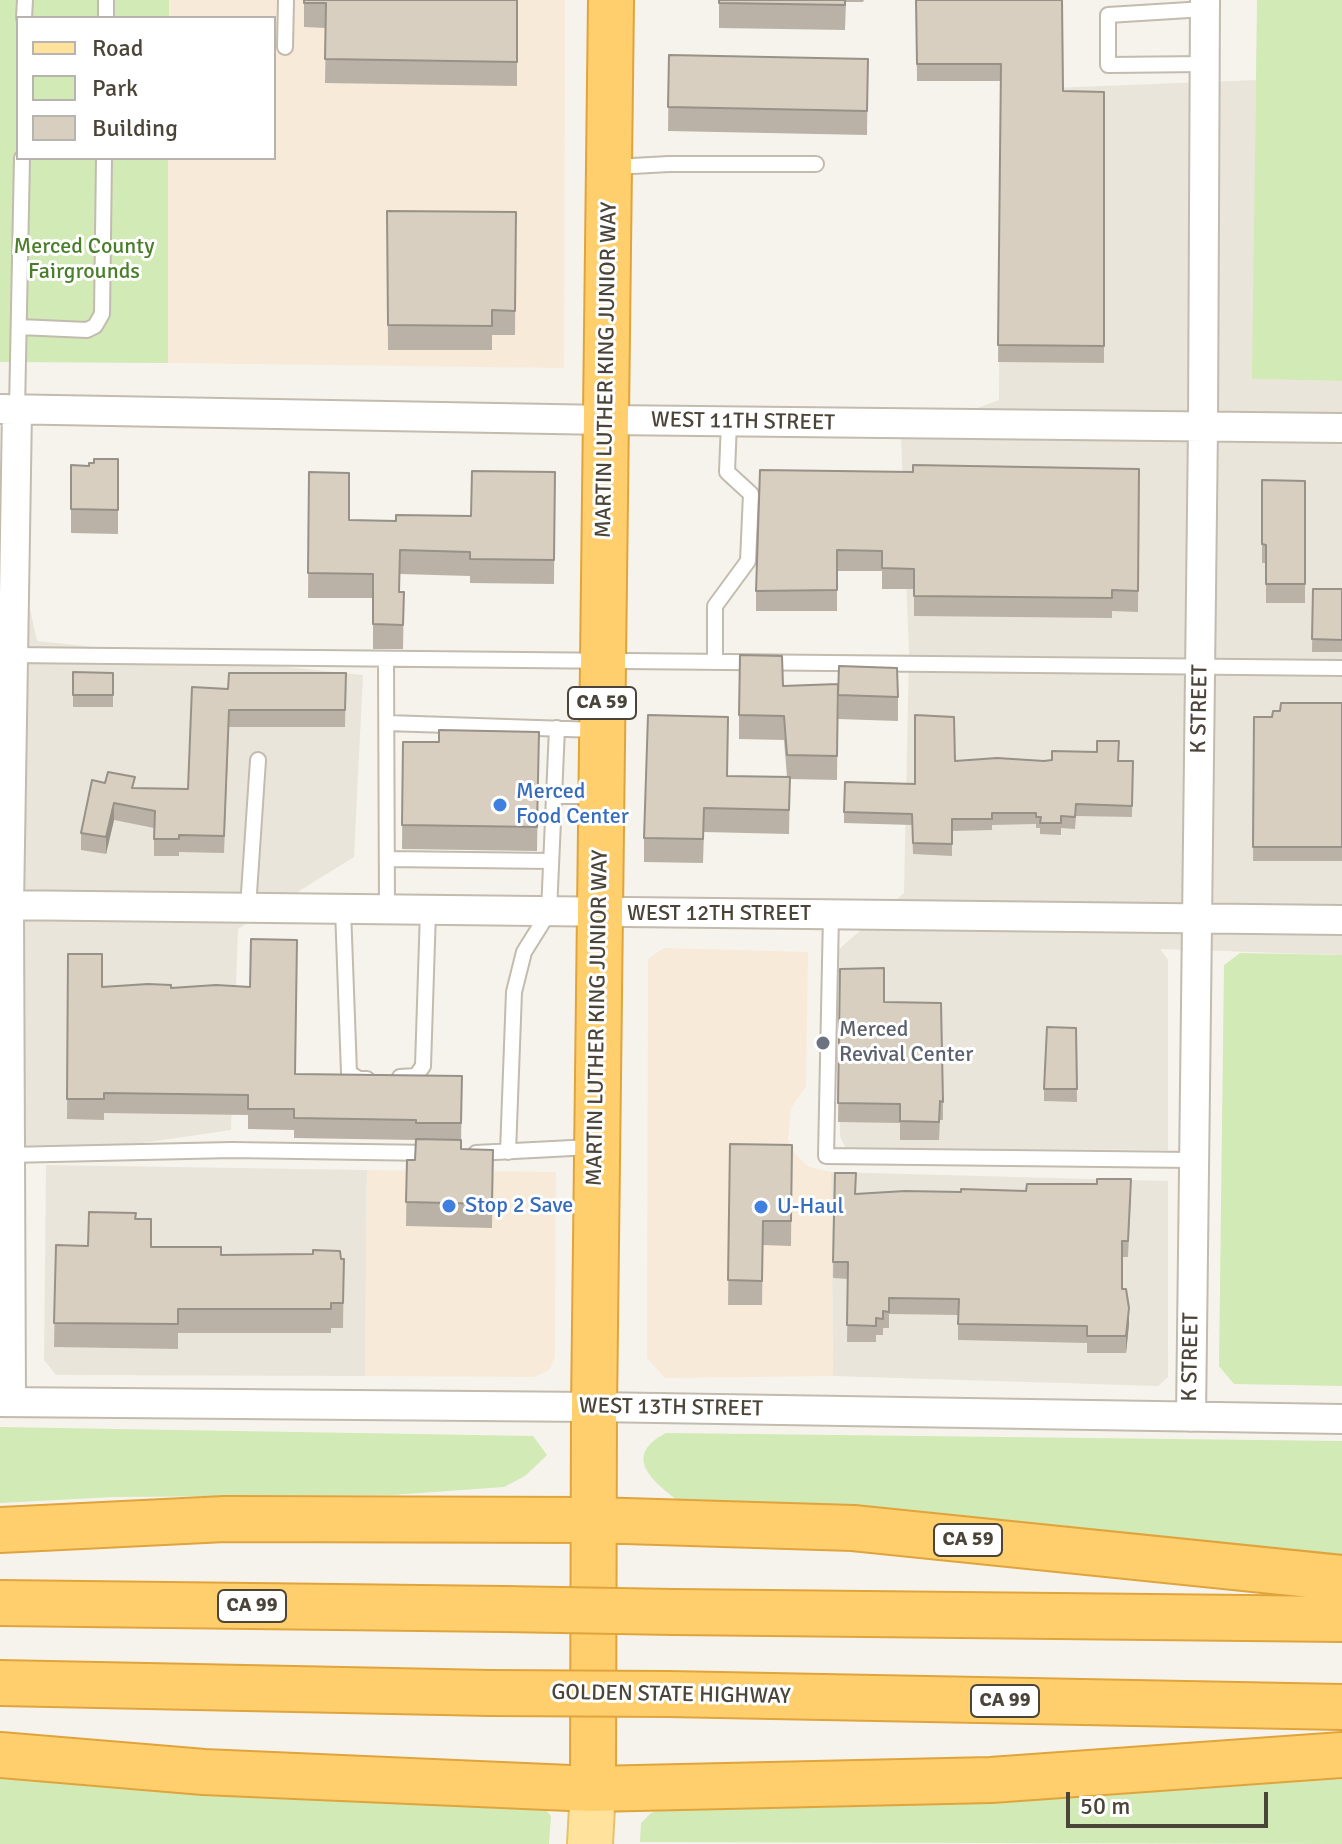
<!DOCTYPE html>
<html>
<head>
<meta charset="utf-8">
<style>
  body { margin:0 }
  #map { position:relative; width:1342px; height:1844px; overflow:hidden; background:#f6f3ec; font-family:Signika,sans-serif }
  canvas { display:block }
  .legend { position:absolute; left:16px; top:16px; width:260px; height:144px; box-sizing:border-box; background:#fff; border:2px solid #b7b4b0; margin:0; padding:10px 14px; list-style:none; font-size:24px; color:#4b4439 }
  .legend li { display:flex; align-items:center; gap:16px; height:40px }
  .legend b { width:40px; border:2px solid #b7b4b0 }
  .scale { position:absolute; left:1066px; top:1792px; width:202px; height:36px; box-sizing:border-box; border:4px solid #4b4439; border-top:0; padding-left:10px; font-size:24px; line-height:28px; white-space:nowrap; color:#4b4439; -webkit-text-stroke:6px #fff; paint-order:stroke }
</style>
</head>
<body>
<div id="map">
<canvas width="1342" height="1844"></canvas>
<ul class="legend">
<li><b style="height:10px;background:#ffe39c"></b>Road</li>
<li><b style="height:22px;background:#d2eab5"></b>Park</li>
<li><b style="height:22px;background:#d8cfc1"></b>Building</li>
</ul>
<div class="scale">50 m</div>
</div>
<script>
const ctx = document.querySelector('canvas').getContext('2d');
ctx.lineJoin = 'round';
function paint(path, color) { ctx.fillStyle = color; ctx.fill(path, 'evenodd'); }
function trace(path, color, width, dash) { ctx.strokeStyle = color; ctx.lineWidth = width; ctx.lineCap = dash ? 'butt' : 'round'; ctx.setLineDash(dash || []); ctx.stroke(path); }
function drawText(font, color, halo, rows, align = 'center') {
  ctx.font = font + ' Signika,sans-serif'; ctx.lineWidth = 6; ctx.setLineDash([]); ctx.textBaseline = 'middle'; ctx.strokeStyle = halo; ctx.fillStyle = color; for (const [text, x, y, turn = 0] of rows) {
    ctx.save(); ctx.translate(x, y); ctx.rotate((+turn || 0) * Math.PI / 180); ctx.textAlign = isNaN(turn) ? turn : align; if (halo) ctx.strokeText(text, 0, 0); ctx.fillText(text, 0, 0); ctx.restore();
  }
}
const residential = new Path2D(`
  M1256,80L1253,379L1342,381V955L1160,949L1168,960V1150L846,1148L840,1137L839,949L904,893L909,654L901,436L999,400L1000,90Z
  M0,471L37,641L363,675L354,857L238,929L231,1130L0,1164Z
  M46,1165L367,1170L365,1376L56,1375L44,1360Z
  M831,1172L1168,1181V1377L1158,1386L833,1376Z`);
const commercial = new Path2D(`
  M169,0H565L564,368L168,363V158H274V18H169Z
  M664,948L808,952L806,1086L791,1108L788,1140L796,1155L809,1167L831,1172L833,1376L665,1378L647,1358L648,959Z
  M367,1170L556,1172L555,1357L549,1370L534,1377L365,1376Z`);
const green = new Path2D(`
  M0,0H169V18H18V158H168V363L0,362Z
  M1257,0H1342V381L1252,379Z
  M1240,953L1342,955V1386L1234,1384L1219,1366L1224,965Z
  M0,1427L533,1436L547,1455L525,1476L504,1487L392,1495L113,1497L0,1503Z
  M666,1433L1342,1441V1558L680,1502C653,1482 621,1456 666,1433Z
  M1342,1768V1844L640,1842L641,1823L651,1813L682,1804Z
  M0,1772L541,1804L551,1816L549,1844H0Z`);
const lane = new Path2D(`
  M24,18L25,0
  M106,18V0
  M285,47L286,0
  M1205,64L1108,65V15L1205,9
  M614,167L669,164H816
  M19,327L87,330L95,326L102,314L104,158
  M17,410L22,158
  M10,655L1342,668
  M386,659L387,910
  M715,662V606L748,561L751,494L727,472L729,422
  M387,723L597,730
  M554,796H597
  M387,859L551,861
  M248,908L258,760
  M343,909L349,1073L359,1079H367
  M831,915L826,1156L1194,1160
  M400,1077L416,1076L423,1066L428,911
  M508,1152L514,992L524,952L549,912L557,728
  M476,1153L591,1147
  M8,1155L232,1150L432,1153`);
const street = new Path2D(`
  M0,409L607,420L1342,428
  M0,905L1342,920
  M0,1402L594,1407L1342,1419
  M11,1402L9,906L17,410
  M1191,1417L1203,427L1205,0`);
const primary = new Path2D(`
  M590,1844L593,1789`);
const highway = new Path2D(`
  M0,1530L225,1519L593,1520L853,1528L1342,1578
  M0,1603L504,1609
  M674,1612L1342,1619
  M0,1683L490,1693
  M668,1694L1342,1707
  M0,1755L204,1772L593,1789L991,1780L1342,1755
  M593,1789L594,1407L611,0`);
const highwayBridge = new Path2D(`
  M504,1609L674,1612
  M490,1693L668,1694`);
const wall = new Path2D(`
  M304,0H517V86L325,83L326,28L304,27Z
  M719,0H864L863,2H846L845,30L719,28Z
  M916,0L1063,91L1104,92V363L998,362L1001,81H917Z
  M669,55L868,59L867,135L668,131Z
  M387,211L516,212L515,335H492V350H388Z
  M118,459V534L71,533V465L89,466L94,463Z
  M1139,469L1138,612L1112,611V618L914,616V589H882V571H837V611H756V591L913,472Z
  M309,472L349,520L396,521L471,516L555,472L554,584L470,583V576L400,574V592H404L403,649H373V598H308Z
  M1262,480L1305,481V603H1266V563H1262Z
  M1313,589H1342V652H1312Z
  M839,666L898,697V721L838,719Z
  M73,672L113,673V707H73Z
  M346,673L345,727H229L224,853L179,852V856H154V828L114,820L106,854L81,850V833L92,780L135,788L188,789L228,689Z
  M838,684L837,780L790,779L789,834L704,832L703,863L644,862V838L727,776L787,777L784,740L739,739V715L783,686Z
  M1342,703V861H1253L1254,717H1272L1280,711Z
  M539,732L537,851L402,849L403,742H439Z
  M955,761H1133L1132,817L1076,816L1075,829L1061,828V835L1040,834V828H1036V824L992,825V830L952,831V856L913,854L912,825L844,823V812L915,784Z
  M68,954L102,987L171,988L295,1074L462,1076L461,1149L493,1150L492,1228L406,1226L407,1160H415L416,1140L294,1138V1130L248,1129V1115L104,1113V1120L67,1119Z
  M840,969L884,1002L943,1102V1120H940L939,1140H900V1123L838,1122Z
  M1076,1028L1077,1102L1044,1101V1089Z
  M730,1144L792,1145L791,1246L763,1245L762,1305H728Z
  M835,1173L856,1194L1131,1195L1128,1257H1122V1289L1129,1324L1126,1353H1087V1343L958,1340V1315L889,1314V1328H883V1335H876V1342H847L848,1279L833,1278Z
  M136,1219L151,1247L221,1255L344,1259L343,1328H331V1333H178V1349L54,1347L56,1245L88,1246Z`);
const shadedWall = new Path2D(`
  M114,803V820L106,854V837Z
  M1129,1308V1324L1126,1353V1336Z`);
const building = new Path2D(`
  M304,0H517V62L325,59L326,3H304Z
  M719,0H845V5L719,3Z
  M916,0H1062L1063,91L1104,92V346L998,345L1001,64H917Z
  M669,55L868,59L867,111L668,107Z
  M387,211L516,212L515,311L492,310V326L388,325Z
  M94,459H118V510L71,509V465L89,466V463H94Z
  M913,465L1139,469L1138,591L1112,590V598L914,596V569L882,568V551L837,550V590L756,591L760,470L913,472Z
  M472,471L555,472L554,560L470,559V552L400,550L399,592H404L403,625L373,624V574L308,573L309,472L349,473V520L396,521V515L471,516Z
  M1262,480L1305,481V584H1266V545L1262,544Z
  M1313,589H1342V640L1312,639Z
  M740,655L782,656L783,686L838,684L837,756L787,755L784,716L739,715Z
  M839,666L897,668L898,697L838,695Z
  M73,672L113,673V695H73Z
  M229,673H346L345,710H229L224,836L179,835V839H154L155,811L114,803L106,837L81,833L92,780L105,783L108,772L135,777L132,788L188,789L192,687L228,689Z
  M1281,703H1342V847H1253L1254,717H1272L1273,711H1280Z
  M648,715L728,717L727,776L790,777L789,810L704,808L703,839L644,838Z
  M915,715L954,717L955,761L997,758L1044,761L1052,760V751L1097,752V741H1119L1118,761H1133L1132,806L1076,804L1075,817L1061,816V823H1040L1041,817H1036V813H992V819H952V844L913,843L912,814L844,812L845,782L915,784Z
  M439,730L539,732L537,827L402,825L403,742H439Z
  M251,939L297,940L295,1074L462,1076L461,1123H416V1120L294,1118V1109H248V1095L104,1093V1099H67L68,954H102V987L148,984L171,985V988L216,985L250,987Z
  M884,968V1002L941,1003L943,1102L940,1101L939,1122L900,1121V1104L838,1103L840,969Z
  M1047,1027L1076,1028L1077,1089H1044Z
  M416,1139L461,1140V1149L493,1150L492,1204L406,1202L407,1160H415Z
  M730,1144L792,1145L791,1221H763L762,1281L728,1280Z
  M835,1173H856L855,1194L905,1191L961,1192V1189L1026,1191L1027,1184H1097V1179H1131L1128,1241H1122V1289H1126L1129,1308L1126,1336H1087V1326L958,1324L959,1299L889,1298V1312L883,1311V1319L876,1318V1326L847,1325L848,1262H833Z
  M89,1212L136,1213L135,1219H151V1247H221V1255L313,1254V1250L340,1251L341,1259H344L343,1303H331V1309H178V1324L54,1323L56,1245L88,1246Z`);
const markers = [
  [500,805,8,"#3f7fe0"],
  [823,1043,8,"#6b7280"],
  [449,1206,8,"#3f7fe0"],
  [761,1207,8,"#3f7fe0"]
];
const shields = [
  [602,703,68],
  [968,1540,68],
  [252,1606,68],
  [1005,1701,68]
];
const shieldNames = [
  ["CA 59",602,703],
  ["CA 59",968,1540],
  ["CA 99",252,1606],
  ["CA 99",1005,1701]
];
const parkNames = [
  ["Merced County",84,247],
  ["Fairgrounds",84,272]
];
const streetNames = [
  ["MARTIN LUTHER KING JUNIOR WAY",607,370,-89],
  ["WEST 11TH STREET",743,422,1],
  ["K STREET",1200,709,-89],
  ["WEST 12TH STREET",719,914],
  ["MARTIN LUTHER KING JUNIOR WAY",598,1018,-89],
  ["K STREET",1191,1357,-89],
  ["WEST 13TH STREET",671,1408,1],
  ["GOLDEN STATE HIGHWAY",671,1695,1]
];
const shopNames = [
  ["Merced",516,792],
  ["Food Center",516,817],
  ["Stop 2 Save",465,1206],
  ["U-Haul",777,1207]
];
const worshipNames = [
  ["Merced",839,1030],
  ["Revival Center",839,1055]
];
paint(residential, '#eae5da');
paint(commercial, '#f7ead8');
paint(green, '#d2eab5');
trace(lane, '#c2bbae', 18);
trace(street, '#c2bbae', 32);
trace(primary, '#e6c16a', 48);
trace(highway, '#e0a43c', 48);
trace(lane, '#fff', 14);
trace(street, '#fff', 28);
trace(primary, '#ffe39c', 44);
trace(highway, '#ffcf6e', 44);
trace(highwayBridge, '#e0a43c', 48, []);
trace(highwayBridge, '#ffcf6e', 44);
paint(wall, '#bab2a6');
paint(shadedWall, '#979187');
paint(building, '#d8cfc1');
trace(building, '#979187', 2);
for (const [x, y, r, color] of markers) { const dot = new Path2D(); dot.arc(x, y, r, 0, 2 * Math.PI); ctx.fillStyle = color; ctx.fill(dot); trace(dot, '#fff', 3); }
for (const [x, y, w] of shields) { const box = new Path2D(); box.roundRect(x - w / 2, y - 16, w, 32, 6); ctx.fillStyle = '#fff'; ctx.fill(box); trace(box, '#4b4439', 2); }
drawText('bold 20px', '#4b4439', null, shieldNames);
drawText('22px', '#4a7f2a', '#fff', parkNames);
drawText('22px', '#4b4439', '#fff', streetNames);
drawText('22px', '#366cbe', '#fff', shopNames, 'left');
drawText('22px', '#5b616d', '#fff', worshipNames, 'left');
</script>
</body>
</html>
